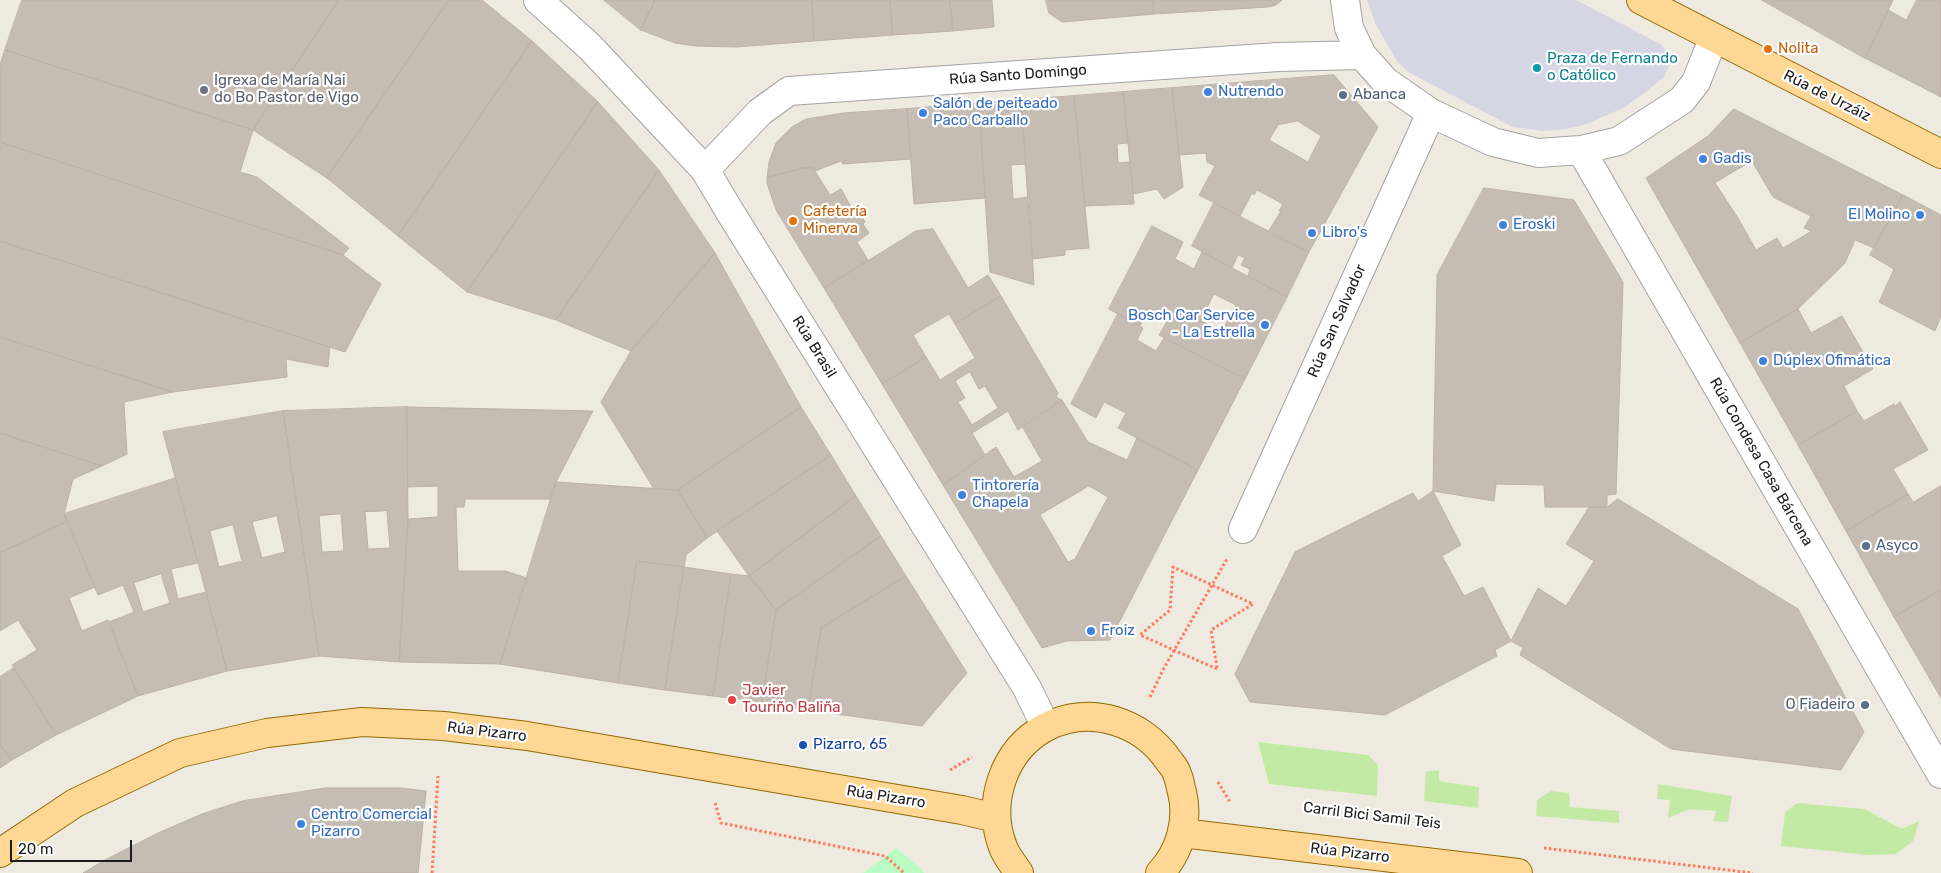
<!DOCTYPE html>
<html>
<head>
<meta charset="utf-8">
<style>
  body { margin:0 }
  #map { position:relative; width:1941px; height:873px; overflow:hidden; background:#eeeae0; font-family:Rubik,sans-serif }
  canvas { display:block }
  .scale { position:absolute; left:10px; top:840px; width:122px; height:22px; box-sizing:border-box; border:2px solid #1c1c1c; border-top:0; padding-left:6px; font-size:15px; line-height:18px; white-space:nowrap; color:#1c1c1c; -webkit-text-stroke:4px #fff; paint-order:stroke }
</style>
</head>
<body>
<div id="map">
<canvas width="1941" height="873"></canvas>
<div class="scale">20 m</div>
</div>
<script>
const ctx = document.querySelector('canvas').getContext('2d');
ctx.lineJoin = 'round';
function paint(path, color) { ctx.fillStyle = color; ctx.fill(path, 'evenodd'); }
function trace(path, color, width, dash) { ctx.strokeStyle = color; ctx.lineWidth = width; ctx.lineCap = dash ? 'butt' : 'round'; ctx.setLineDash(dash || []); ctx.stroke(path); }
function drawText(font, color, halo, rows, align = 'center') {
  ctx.font = font + ' Rubik,sans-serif'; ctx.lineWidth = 4.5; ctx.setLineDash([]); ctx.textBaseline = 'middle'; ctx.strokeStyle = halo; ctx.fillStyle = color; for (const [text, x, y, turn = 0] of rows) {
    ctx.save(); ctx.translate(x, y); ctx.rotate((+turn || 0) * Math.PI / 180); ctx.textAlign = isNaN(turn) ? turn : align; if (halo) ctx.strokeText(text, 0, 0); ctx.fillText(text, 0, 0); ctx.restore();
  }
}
const grass = new Path2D(`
  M1258,742L1368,755L1378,765L1377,796L1269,784Z
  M1439,770V781L1479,787L1478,808L1424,801L1426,772Z
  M1658,784L1732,796L1728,822L1713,821L1716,811L1690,809L1668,818L1670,800L1657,799Z
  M1551,791L1569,793L1570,807L1619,811V823L1536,816L1537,800Z
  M1797,803L1864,809L1902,829L1919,821L1913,841L1896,854L1869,855L1781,846L1785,812Z`);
const park = new Path2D(`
  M896,848L921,869L924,873H863Z`);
const plaza = new Path2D(`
  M1367,0H1576L1662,45L1670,56V64L1664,77L1643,94L1625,107L1587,124L1566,129L1543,131L1513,127L1408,72L1397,61L1376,25Z`);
const building = new Path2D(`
  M22,0H339L253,130L5,50Z
  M339,0H449L327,178L253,130Z
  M449,0H482L532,41L398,236L327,178Z
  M604,0H655L641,30Z
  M655,0H812L814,41L736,47L696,46L675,43L641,30Z
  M812,0H890L893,35L814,41Z
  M890,0H950L953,31L893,35Z
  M950,0H992L994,27L953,31Z
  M1046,0H1153L1154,14L1062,22L1049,13Z
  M1153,0H1282L1276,5L1268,7L1154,14Z
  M1762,0H1893L1865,58Z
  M1917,0H1941V97L1865,58L1888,10L1906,20Z
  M532,41L598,102L467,292L398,236Z
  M5,50L253,130L240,172L257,177L349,248L343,255L0,142V65Z
  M1334,75L1378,127L1309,252L1268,232L1281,211H1279L1283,204L1257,190L1254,195L1252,193L1240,216L1199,195L1215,166L1207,162L1206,153L1179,155L1172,88ZM1298,121L1321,136L1308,162L1269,140L1278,125Z
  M1172,88L1183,187L1164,199L1157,189L1133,194L1123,92Z
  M1123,92L1128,143L1117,144L1118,163L1130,162L1134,204L1085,206L1074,96Z
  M1074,96L1089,248L1065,250V255L1032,259L1021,100Z
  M1021,100L1026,164L1011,165L1013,199L1029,197L1034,285L990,272L979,103Z
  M598,102L659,170L556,320L467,292Z
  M979,103L985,198L914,204L907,109Z
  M907,109L911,159L843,164L841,161L815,171L813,168H803L767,178L769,162L776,143L792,127L806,119L844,113Z
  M1734,109L1903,195L1874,248L1855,240L1845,263L1798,309L1740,343L1646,178L1708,136ZM1752,161L1773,197L1811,216L1804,228L1812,231L1783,248L1777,238L1756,250L1738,218L1715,183Z
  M0,142L343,255L381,284L345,352L0,241Z
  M803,168H813L830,195L841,189L854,212L858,210L865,222L863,224L869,233L857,242L868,260L824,288L776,210L767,183V178Z
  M659,170L715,253L631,351L556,320Z
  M1484,188L1574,200L1623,282L1616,494L1607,495V507H1545L1544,485L1496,484L1494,501L1433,491L1437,275Z
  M1903,195L1941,215V316L1935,331L1879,302L1894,269L1870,255Z
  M1214,203L1309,252L1287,297L1248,276L1250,269L1241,265L1245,258L1238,255L1232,268L1192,246Z
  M1152,226L1183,242L1175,259L1194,269L1202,252L1287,297L1245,379L1159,335L1169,318L1149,308L1140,326L1109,309ZM1214,294L1236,305L1222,331L1201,321Z
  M933,229L968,288L988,275L1001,296L955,324L949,314L913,335L926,357L882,384L824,288L916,231Z
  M0,241L330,347L328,367L286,359L287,377L173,392L0,337Z
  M715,253L801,407L678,490L654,489L601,402L631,351Z
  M1001,296L1058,393L1056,397L1062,400L1018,430L1008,411L972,433L985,455L943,485L882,384L926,357L940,380L975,358L955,324ZM970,372L979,389L985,386L998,408L972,425L958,402L965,398L955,381Z
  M1798,309L1811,333L1842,316L1873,369L1844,386L1857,411L1798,445L1740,343Z
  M1118,314L1143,328L1137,340L1156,351L1164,338L1245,379L1198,470L1118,428L1126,413L1104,402L1096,418L1071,404Z
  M0,337L173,392L124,402L127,454L102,466L0,433Z
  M1062,400L1088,442L1127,460L1137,438L1198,470L1110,640L1067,641L1042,648L943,485L996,447L1014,477L1042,461L1023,428ZM1089,486L1108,497L1075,559L1068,562L1040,515Z
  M1900,402L1928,450L1893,469L1908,494L1846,531L1798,445L1857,411L1864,421L1894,404L1895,406Z
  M407,407L408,519L399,662L319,656L283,411ZM387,511L390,548L368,549L365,512ZM341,514L344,551L322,552L319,516Z
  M407,407L593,411L556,482L551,499H465L464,507H456L458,571H505L527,578L500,664L399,662L408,519L438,517V486L408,487Z
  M801,407L831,455L707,538L678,490Z
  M283,411L319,656L227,671L163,432ZM277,516L285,552L262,558L252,522ZM233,525L242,561L219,567L210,531Z
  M0,433L102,466L73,479L64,514L68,521L0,553Z
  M831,455L856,496L749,576L717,531Z
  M176,478L198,563L171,569L178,599L206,592L227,671L138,696L109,622L134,612L123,585L98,595L64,514ZM161,574L170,603L143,612L134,583Z
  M556,482L678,490L707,538L686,555L684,567L637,561L618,683L500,664Z
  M1941,486V590L1894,617L1846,531L1908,494L1913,502Z
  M1433,491L1461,545L1442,556L1464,596L1483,587L1511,641L1495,650L1497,656L1385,715L1250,702L1235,674L1295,552L1413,493L1418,501Z
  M856,496L881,536L776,610L749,576Z
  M1618,499L1798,609L1864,732L1841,770L1671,749L1520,655L1523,648L1511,641L1538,588L1566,606L1594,561L1566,544L1589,507H1607Z
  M68,521L95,587L69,598L82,631L108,620L138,696L56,735L12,665L37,650L18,620L0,631V553Z
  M881,536L906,576L821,628L808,710L762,702L776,610Z
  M637,561L684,567L665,690L618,683Z
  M684,567L731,574L713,696L665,690Z
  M731,574L749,576L776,610L762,702L713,696Z
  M906,576L967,673L922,726L808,710L821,628Z
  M1941,590V698L1894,617Z
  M14,668L56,735L12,760L0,745V677Z
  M0,745L12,760L0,768Z
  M325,788H401L426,791L418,873H83L103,861L158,833L202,814L242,801Z`);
const path = new Path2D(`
  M1217,668L1211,630L1253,604
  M1217,669L1140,635L1170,610L1173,567L1253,604
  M1150,697L1164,668L1227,559
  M950,770L972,757
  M1218,782L1230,802
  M715,803L721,823L885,856L904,873
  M1544,848L1753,873
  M432,873L438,776`);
const minor = new Path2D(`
  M538,0L590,47L705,170L730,212L1027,688L1046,727
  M1345,0L1349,28L1362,55L1385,81L1431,113L1493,142L1538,153L1581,150L1619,141L1682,100L1696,82L1713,39
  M1581,150L1941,774
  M705,170L760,112L789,91L1278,57L1362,55
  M1243,529L1431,113`);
const major = new Path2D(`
  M1641,0L1941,154
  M1182,833L1518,873
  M0,853L75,803L180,753L267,733L362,722L444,726L527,736L962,810L996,818
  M1019,873C1014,865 1006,856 1003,847C986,803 1003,750 1046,727C1090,704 1143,722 1169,761C1172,765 1176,769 1177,774C1180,780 1180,786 1182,792C1189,820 1180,852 1160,873`);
const markers = [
  [1768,49,5,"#e8710a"],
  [1537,68,5,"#0f9aa8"],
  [204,90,5,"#6b7280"],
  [1208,92,5,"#3f7fe0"],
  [1343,95,5,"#5c6f8a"],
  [923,113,5,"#3f7fe0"],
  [1703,159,5,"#3f7fe0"],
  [1920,215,5,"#3f7fe0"],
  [793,221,5,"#e8710a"],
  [1503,225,5,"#3f7fe0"],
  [1312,233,5,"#3f7fe0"],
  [1265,325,5,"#3f7fe0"],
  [1763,361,5,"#3f7fe0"],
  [962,495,5,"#3f7fe0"],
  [1866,546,5,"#5c6f8a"],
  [1091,631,5,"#3f7fe0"],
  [732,700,5,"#e0444e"],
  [1865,705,5,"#5c6f8a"],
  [803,745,5,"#1a4fb4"],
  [301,824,5,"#3f7fe0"]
];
const foodNames = [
  ["Nolita",1778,49],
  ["Cafetería",803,212],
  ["Minerva",803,229]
];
const cultureNames = [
  ["Praza de Fernando",1547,59],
  ["o Católico",1547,76]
];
const streetNames = [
  ["Rúa Santo Domingo",1018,75,-4],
  ["Rúa de Urzáiz",1827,96,27],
  ["Rúa San Salvador",1337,321,-66],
  ["Rúa Brasil",814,347,58],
  ["Rúa Condesa Casa Bárcena",1761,462,60],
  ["Rúa Pizarro",487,732,7],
  ["Rúa Pizarro",886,797,9],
  ["Carril Bici Samil Teis",1372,816,7],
  ["Rúa Pizarro",1350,853,7]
];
const worshipNames = [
  ["Igrexa de María Nai",214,81],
  ["do Bo Pastor de Vigo",214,98]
];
const shopNames = [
  ["Nutrendo",1218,92],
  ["Salón de peiteado",933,104],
  ["Paco Carballo",933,121],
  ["Gadis",1713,159],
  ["El Molino",1910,215,"right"],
  ["Eroski",1513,225],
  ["Libro's",1322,233],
  ["Bosch Car Service",1255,316,"right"],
  ["- La Estrella",1255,333,"right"],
  ["Dúplex Ofimática",1773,361],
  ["Tintorería",972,486],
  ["Chapela",972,503],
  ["Froiz",1101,631],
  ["Centro Comercial",311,815],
  ["Pizarro",311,832]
];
const serviceNames = [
  ["Abanca",1353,95],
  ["Asyco",1876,546],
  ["O Fiadeiro",1855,705,"right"]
];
const healthNames = [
  ["Javier",742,691],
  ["Touriño Baliña",742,708]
];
const transitNames = [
  ["Pizarro, 65",813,745]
];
paint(grass, '#c3eaa4');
paint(park, '#bafbc3');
paint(plaza, '#d6d5e3');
paint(building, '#c5bcb4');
trace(building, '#bfb1a3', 1);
trace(minor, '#a3a3a3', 30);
trace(major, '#936a00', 30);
trace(path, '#fe7a61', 3, [2.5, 2.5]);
trace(minor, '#fff', 28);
trace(major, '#ffd794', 28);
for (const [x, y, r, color] of markers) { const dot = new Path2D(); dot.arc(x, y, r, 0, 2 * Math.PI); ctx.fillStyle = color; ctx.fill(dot); trace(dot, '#fff', 2); }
drawText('15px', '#c56008', '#fff', foodNames, 'left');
drawText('15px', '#0d838f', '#fff', cultureNames, 'left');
drawText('15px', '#1c1c1c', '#fff', streetNames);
drawText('15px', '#5b616d', '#fff', worshipNames, 'left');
drawText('15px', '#366cbe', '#fff', shopNames, 'left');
drawText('15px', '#4e5e75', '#fff', serviceNames, 'left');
drawText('15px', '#be3a42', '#fff', healthNames, 'left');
drawText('15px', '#164399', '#fff', transitNames, 'left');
</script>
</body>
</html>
